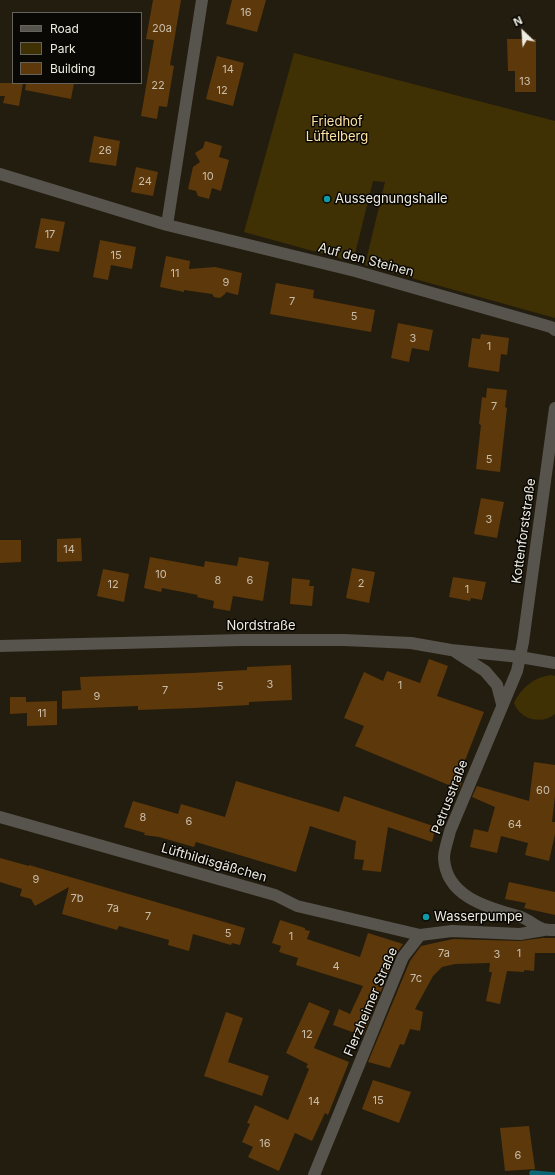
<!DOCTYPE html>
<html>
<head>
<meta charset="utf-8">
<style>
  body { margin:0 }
  #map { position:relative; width:555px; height:1175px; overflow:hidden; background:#231d0f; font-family:Inter,sans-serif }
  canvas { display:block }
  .legend { position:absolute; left:12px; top:12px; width:130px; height:72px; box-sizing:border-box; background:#0a0804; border:1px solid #65635c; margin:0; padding:5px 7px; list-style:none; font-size:12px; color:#eeebe1 }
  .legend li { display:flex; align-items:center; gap:8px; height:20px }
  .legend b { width:20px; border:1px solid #65635c }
  .north { position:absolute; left:503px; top:12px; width:40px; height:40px; -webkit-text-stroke:3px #0a0804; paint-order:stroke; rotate:335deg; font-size:11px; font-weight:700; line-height:16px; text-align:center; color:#eeebe1 }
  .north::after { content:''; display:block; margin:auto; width:14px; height:18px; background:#eeebe1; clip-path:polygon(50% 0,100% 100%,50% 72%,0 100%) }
</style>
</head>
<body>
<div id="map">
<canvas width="555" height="1175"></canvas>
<ul class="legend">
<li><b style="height:5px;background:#57544d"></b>Road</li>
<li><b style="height:11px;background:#403104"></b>Park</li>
<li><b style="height:11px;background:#5d380a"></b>Building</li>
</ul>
<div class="north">N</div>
</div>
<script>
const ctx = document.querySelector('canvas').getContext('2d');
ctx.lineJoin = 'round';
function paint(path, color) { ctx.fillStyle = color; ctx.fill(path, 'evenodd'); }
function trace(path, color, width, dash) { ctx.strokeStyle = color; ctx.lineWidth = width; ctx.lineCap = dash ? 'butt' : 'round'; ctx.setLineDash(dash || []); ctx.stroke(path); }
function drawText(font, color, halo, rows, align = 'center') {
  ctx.font = font + ' Inter,sans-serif'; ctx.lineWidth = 3; ctx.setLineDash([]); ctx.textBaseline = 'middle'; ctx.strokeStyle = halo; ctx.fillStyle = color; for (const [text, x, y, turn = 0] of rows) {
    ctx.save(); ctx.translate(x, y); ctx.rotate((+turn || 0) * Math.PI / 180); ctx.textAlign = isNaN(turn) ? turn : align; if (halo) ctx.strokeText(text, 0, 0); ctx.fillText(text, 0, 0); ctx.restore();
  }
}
const green = new Path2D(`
  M294,53L555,121V318L365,265L385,182L373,181L353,262L244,232Z
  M551,675L555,676V714C542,725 520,720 514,703C521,688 534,677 551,675Z`);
const stream = new Path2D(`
  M532,1173L555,1175`);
const building = new Path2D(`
  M153,0H181L170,65L174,66L167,107L159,106L157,119L141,116L154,40L146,39Z
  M232,0H266L257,32L226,24Z
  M507,39H536V92H515V71H508Z
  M217,56L244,63L233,106L206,99Z
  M0,83H23L19,106L3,103L5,96H0Z
  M26,83H74L71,99L25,90Z
  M94,136L120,141L116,166L89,162Z
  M205,141L222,146L219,157L229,160L221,191L212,188L209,199L198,196L196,191L188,189L193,167L200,162L195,153L203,148Z
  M136,167L158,172L153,196L131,192Z
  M41,218L65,222L59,252L35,248Z
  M100,240L136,247L132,269L111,265L108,280L93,277Z
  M166,256L190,261L189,269L215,267L242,273L238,295L226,292L225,294L220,298L214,297L212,294L184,290V292L160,287Z
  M276,283L314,290L313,298L375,310L371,332L270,314Z
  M398,323L433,330L429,351L412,348L409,362L391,358Z
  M481,334L509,338L507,355L501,354L499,372L468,367L472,338L480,339Z
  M487,388L507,390L505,407L507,408L500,472L476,469L481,425L479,424L482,397L486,398Z
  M481,498L504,502L497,538L474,534Z
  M81,538L82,561L57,562V539Z
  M0,540H21V562L0,563Z
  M150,557L204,567L205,561L237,566L239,557L269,562L263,601L233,596L230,611L213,608L214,601L197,597L198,595L162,588L161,592L144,588Z
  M352,568L375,572L369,603L346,598Z
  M103,569L129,574L124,602L97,596Z
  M453,577L486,582L482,600L471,598L470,601L449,597Z
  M292,578L310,580L309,586H314L312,606L290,604Z
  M429,659L448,666L437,696L484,712L466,758L451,786L355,746L364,726L344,718L364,672L383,681L387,671L420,683Z
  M291,665L292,700L249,702V705L194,708L138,710V706L62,709V691L81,690L80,677L192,673L247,670V667Z
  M10,697H26V702L57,701V725L27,726V713L10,714Z
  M534,762L555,765V796L552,822H555V834L549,861L525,855L528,843L501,836L497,853L470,847L474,829L488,832L495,807L472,797L477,786L529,801Z
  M456,780L462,782L458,792L452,789Z
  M236,781L339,812L344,796L436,827L432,842L388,827L381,872L362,870L364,860L354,859L356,841L310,826L296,872L196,842L194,847L159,837L144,835L145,833L124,827L133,801L178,814L181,804L225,817Z
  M0,858L29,866V865L245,928L240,945L232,943L231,945L193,934L189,951L168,945L169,940L119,926L117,930L62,914L69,887L35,906L31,899L20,896L22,889L0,882Z
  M509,882L555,892V915L524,908L526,903L505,899Z
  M280,920L305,928V930L310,931L307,939L360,957L368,933L403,944L396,954L363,1036L333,1025L339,1009L350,1014L363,986L296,965L298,958L279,952L281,946L272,943Z
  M542,938H555V953H535L534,971L524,970V972L507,971L500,1004L486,1001L492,972H489L490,963L455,964L442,967L433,976L415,1009L423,1012L420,1031L410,1029L404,1045L400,1044L390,1068L368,1062L410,961L421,946L453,939L520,941Z
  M309,1002L330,1011L314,1048L349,1062L328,1115L325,1113L312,1141L295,1133L279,1171L248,1157L253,1147L242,1142L250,1124L247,1123L255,1105L288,1120L309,1069L306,1067L308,1064L286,1053Z
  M226,1012L243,1018L228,1062L269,1076L262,1096L204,1076Z
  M373,1080L411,1092L399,1123L362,1109Z
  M529,1126L535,1169L505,1171L500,1128Z`);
const street = new Path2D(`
  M0,174L167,225L355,271L551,327L555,330
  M167,225L202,0
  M555,408L523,642L517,671L450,831C448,840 444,850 444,858C446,898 490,908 521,917C529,920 535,926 543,929C546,930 551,930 555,930
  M0,646L242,640H344L411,643L451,650L520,657L555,663
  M454,651L485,671L497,685L502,704
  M0,817L275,895L297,906L420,935L452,931L520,934L544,930
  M314,1175L403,957L420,935`);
const markers = [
  [327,199,4,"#0f9aa8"],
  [426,917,4,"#0f9aa8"]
];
const numberNames = [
  ["16",246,13],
  ["20a",162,29],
  ["14",228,70],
  ["13",525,82],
  ["22",158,86],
  ["12",222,91],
  ["26",105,151],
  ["10",208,177],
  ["24",145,182],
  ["17",50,235],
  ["15",116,256],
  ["11",175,274],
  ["9",226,283],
  ["7",292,302],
  ["5",354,317],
  ["3",413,339],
  ["1",489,347],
  ["7",494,407],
  ["5",489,460],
  ["3",489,520],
  ["14",69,550],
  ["10",161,575],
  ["8",218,581],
  ["6",250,581],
  ["2",361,584],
  ["12",113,585],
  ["1",467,590],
  ["3",270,685],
  ["1",400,686],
  ["5",220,687],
  ["7",165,691],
  ["9",97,697],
  ["11",42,714],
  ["60",543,791],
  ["8",143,818],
  ["6",189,822],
  ["64",515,825],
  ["9",36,880],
  ["7b",77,899],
  ["7a",113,909],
  ["7",148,917],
  ["5",228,934],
  ["1",291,937],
  ["7a",444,954],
  ["1",519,954],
  ["3",497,955],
  ["4",336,967],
  ["7c",416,979],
  ["12",307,1035],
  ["15",378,1101],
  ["14",314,1102],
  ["16",265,1144],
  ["6",518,1156]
];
const parkNames = [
  ["Friedhof",337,122],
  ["Lüftelberg",337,137]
];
const poiNames = [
  ["Aussegnungshalle",335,199],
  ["Wasserpumpe",434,917]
];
const streetNames = [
  ["Auf den Steinen",366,260,15],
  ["Kottenforststraße",524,531,-82],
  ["Nordstraße",261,626],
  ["Petrusstraße",450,797,-69],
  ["Lüfthildisgäßchen",214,863,16],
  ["Flerzheimer Straße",371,1002,-67]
];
paint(green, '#403104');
trace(stream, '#0e6573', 5.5);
paint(building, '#5d380a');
trace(street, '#57544d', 12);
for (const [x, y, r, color] of markers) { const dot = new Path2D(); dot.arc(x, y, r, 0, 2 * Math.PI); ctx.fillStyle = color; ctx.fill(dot); trace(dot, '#0a0804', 1.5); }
drawText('11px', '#cabeab', null, numberNames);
drawText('13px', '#fce1a2', '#0a0804', parkNames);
drawText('13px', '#eeebe1', '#0a0804', poiNames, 'left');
drawText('13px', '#eeebe1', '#0a0804', streetNames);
</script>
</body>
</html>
